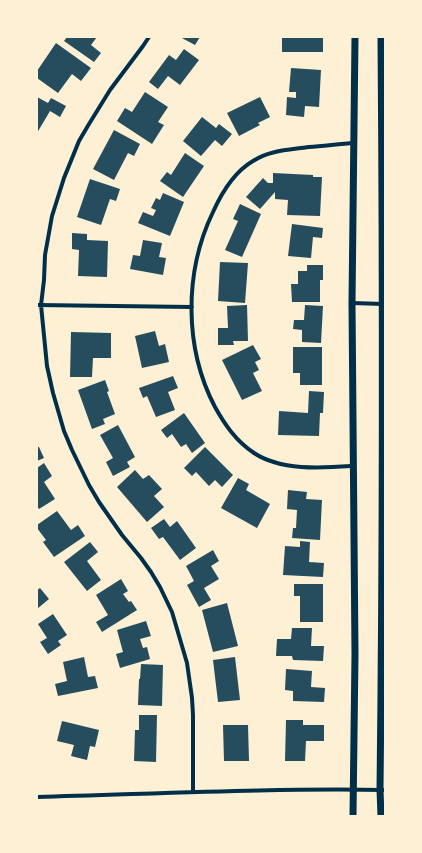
<!DOCTYPE html>
<html>
<head>
<meta charset="utf-8">
<style>
  body { margin:0 }
  #map { position:relative; width:422px; height:853px; overflow:hidden; background:#fdf0d5; font-family:"Noto Sans",sans-serif }
  canvas { display:block }
  .frame { position:absolute; inset:0; border:38px solid #fdf0d5; pointer-events:none }
</style>
</head>
<body>
<div id="map">
<canvas width="422" height="853"></canvas>
<div class="frame"></div>
</div>
<script>
const ctx = document.querySelector('canvas').getContext('2d');
ctx.lineJoin = 'round';
function paint(path, color) { ctx.fillStyle = color; ctx.fill(path, 'evenodd'); }
function trace(path, color, width, dash) { ctx.strokeStyle = color; ctx.lineWidth = width; ctx.lineCap = dash ? 'butt' : 'round'; ctx.setLineDash(dash || []); ctx.stroke(path); }
const building = new Path2D(`
  M67,37H97L91,45L101,53L94,62L64,41Z
  M180,37H200L195,45Z
  M282,37H311V38H323V52H282Z
  M56,43L91,68L81,81L72,74L58,93L37,78V71Z
  M184,49L199,60L180,85L168,76L158,89L149,82L169,55L176,60Z
  M291,68L321,70L319,107L305,106L304,117L286,115L287,97L296,98V92H289Z
  M145,92L168,107L158,122L164,125L152,144L117,121L125,108L132,112Z
  M37,97L48,103L51,98L66,106L60,117L50,111L37,133Z
  M260,97L270,117L258,123L260,125L239,136L227,113Z
  M202,117L216,128L219,124L232,134L222,146L215,140L201,156L183,141Z
  M114,130L140,144L134,156L128,153L114,180L93,169Z
  M185,153L204,166L183,197L160,181L167,172L171,175Z
  M273,173L313,175V177H322L320,216L287,215L288,200L275,199V192L260,209L246,197L263,178L268,183H273Z
  M90,179L120,189L116,201L110,199L101,225L77,217Z
  M163,193L184,202L170,236L138,223L143,212L153,216L156,210L151,208L156,198L160,200Z
  M240,204L261,214L242,257L225,250L238,221L233,219Z
  M292,224L323,228L322,238L313,237L311,258L288,256Z
  M72,233L87,234V240L108,241L107,277L78,276L79,250L72,249Z
  M143,240L162,243L159,257L166,258L163,275L130,269L133,255L140,256Z
  M220,262L248,263L245,303L218,301Z
  M307,265H323V280H320V302H292L291,284H298V271H307Z
  M247,305L248,341H233L234,345H218V328H228L227,306Z
  M305,305L323,306L321,343L302,342V330L293,329L294,320H304Z
  M155,331L159,346L165,344L169,362L142,368L135,336Z
  M71,332L111,333V358H93L92,377H70Z
  M253,345L261,359L255,362L259,370L253,373L262,391L242,400L222,360Z
  M293,347H322V385H300V373H293Z
  M173,376L178,388L168,392L175,410L156,417L147,396L143,398L139,388Z
  M105,380L109,391L107,392L115,414L103,419L105,424L92,429L78,390Z
  M309,391L324,392L323,413H320L319,436L278,435L279,411L308,413Z
  M184,413L205,443L192,453L186,444L181,447L172,434L167,438L161,430Z
  M118,425L135,457L127,462L130,467L113,476L106,462L113,458L100,435Z
  M37,447H39L44,458L37,461Z
  M205,447L233,475L222,487L215,480L209,486L196,472L192,476L184,468Z
  M44,463L52,476L44,482L55,499L39,509L37,506V468Z
  M135,470L143,479L149,475L162,489L154,496L164,507L147,522L117,487Z
  M238,478L249,484L246,490L270,504L257,528L221,508Z
  M288,490L307,492L306,499L322,500L320,540L292,538L293,528H296L297,510L287,509Z
  M57,511L71,530L78,525L85,536L54,557L43,542L46,540L37,528V525Z
  M164,519L170,527L177,521L196,548L180,560L163,537L159,539L151,528Z
  M300,541L310,542L309,562L324,563L323,577L283,575L285,546L300,547Z
  M90,542L98,552L87,561L101,580L87,591L64,562Z
  M213,550L219,561L211,566L219,579L204,588L211,600L199,607L187,585L194,581L186,566Z
  M121,579L128,591L123,594L129,602L131,601L137,610L102,632L96,622L108,615L96,595Z
  M294,584H323V622H300V596H294Z
  M40,588L49,599L37,609V590Z
  M227,603L238,646L213,652L202,610Z
  M53,614L67,635L58,641L61,645L48,654L40,642L47,638L38,624Z
  M146,621L151,636L140,639L143,648L147,647L150,659L120,668L116,654L123,652L117,630Z
  M292,628H312L311,646H324L323,661L293,660L292,656H276L277,639H291Z
  M84,657L88,677L95,676L98,688L58,696L55,684L67,681L63,662Z
  M235,657L240,700L218,702L213,660Z
  M141,664L163,665L162,706L138,705L139,679H140Z
  M286,669L312,671L311,687L325,688L324,702L293,701V691L285,690Z
  M139,715H157L156,762L134,761L135,730H139Z
  M286,720H303V725H324V741H306L305,761H285Z
  M62,721L99,730L95,747L90,746L87,760L71,756L74,745L57,741Z
  M223,725H248L249,761H224Z`);
const minor = new Path2D(`
  M149,37L143,46L110,90L89,124L79,141L64,178L52,216L45,255L44,280L41,305L47,366L53,393L64,431L72,450L89,485L99,502L122,535L141,558L151,572L160,587L172,612L187,663L192,698L193,715V792
  M352,303L383,304
  M37,305L192,307
  M353,466C322,468 281,471 254,453C236,441 225,425 215,407C184,348 184,272 213,212C222,192 234,172 253,161C270,150 289,150 309,147C324,146 339,144 354,143
  M37,797C153,794 269,788 385,790`);
const tertiary = new Path2D(`
  M353,816L355,654L352,303L355,37
  M381,816L380,790C383,539 383,288 381,37`);
paint(building, '#264d5e');
trace(minor, '#003049', 4);
trace(tertiary, '#003049', 7);
</script>
</body>
</html>
